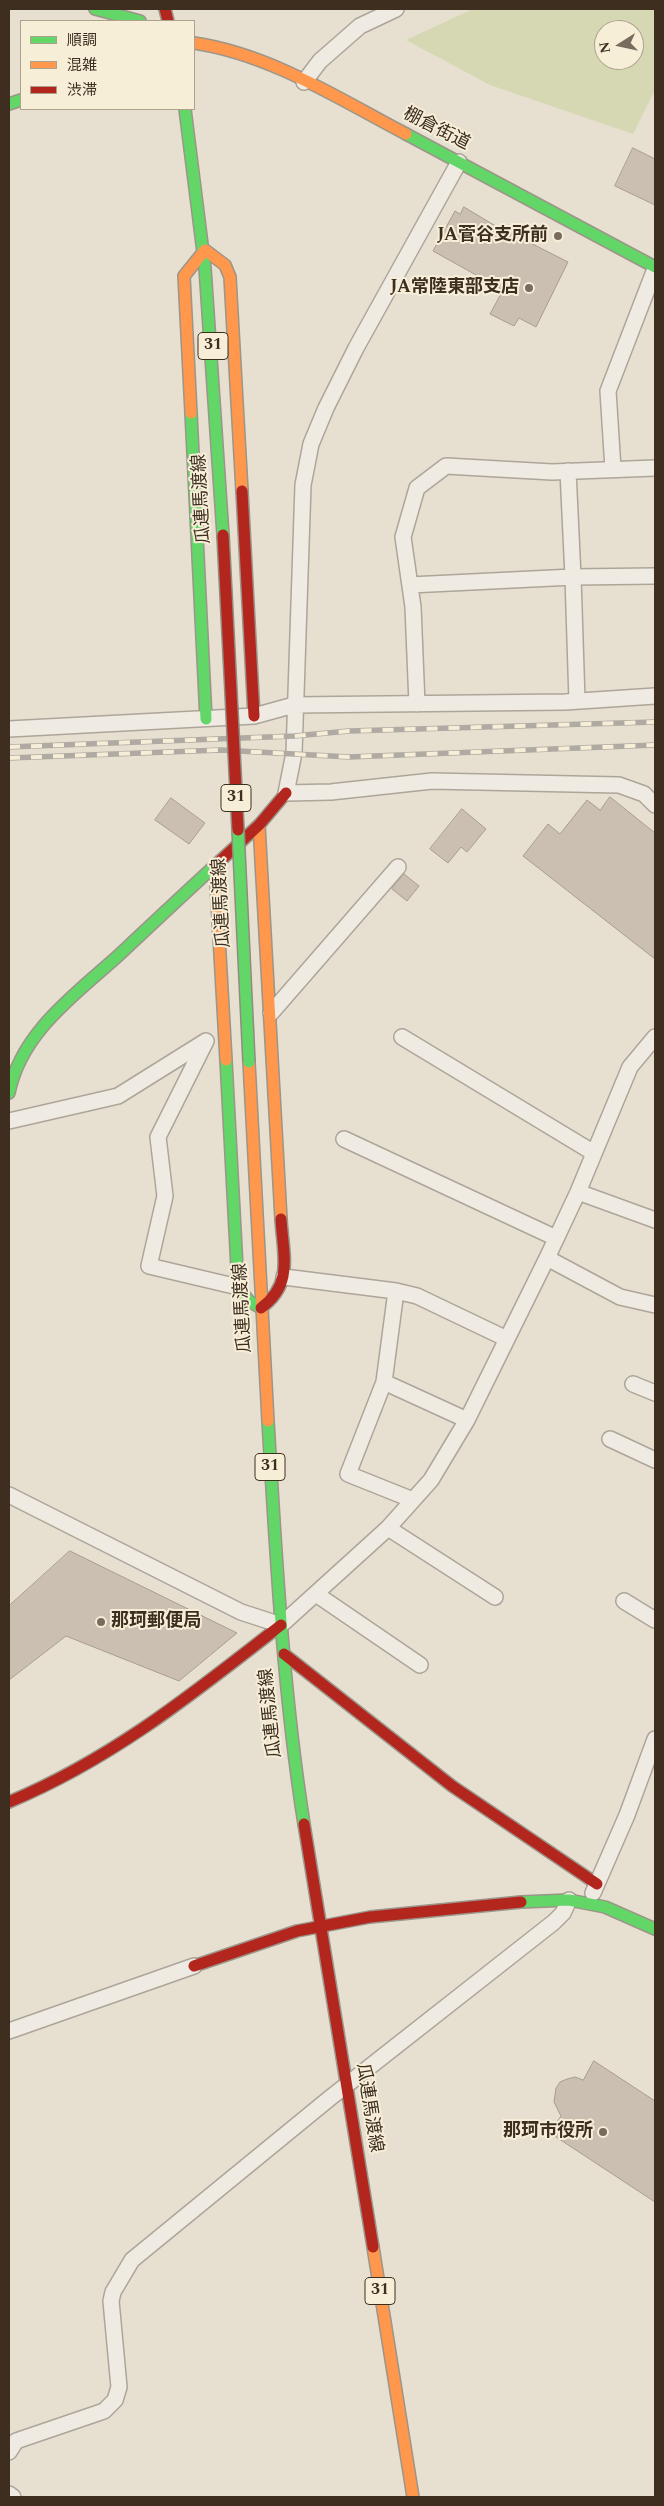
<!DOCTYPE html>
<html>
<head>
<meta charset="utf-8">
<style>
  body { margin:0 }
  #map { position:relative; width:664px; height:2506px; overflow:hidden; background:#e7e0d1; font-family:Spectral,"Noto Sans JP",serif }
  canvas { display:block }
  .frame { position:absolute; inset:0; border:10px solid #3d2e20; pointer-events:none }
  .legend { position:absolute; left:20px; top:20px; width:175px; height:90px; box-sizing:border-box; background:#f7eed8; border:1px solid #ada18e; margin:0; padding:6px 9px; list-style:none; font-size:15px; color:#3d2e20 }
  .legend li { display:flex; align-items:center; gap:10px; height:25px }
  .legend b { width:25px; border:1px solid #ada18e }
  .north { position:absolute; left:594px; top:20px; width:50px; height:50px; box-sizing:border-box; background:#f7eed8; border:1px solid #ada18e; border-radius:50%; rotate:260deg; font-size:14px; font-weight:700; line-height:20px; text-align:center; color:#3d2e20 }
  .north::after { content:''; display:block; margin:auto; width:18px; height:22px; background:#786c5e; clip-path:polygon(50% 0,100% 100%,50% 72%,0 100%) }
</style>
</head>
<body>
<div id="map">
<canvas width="664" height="2506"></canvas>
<div class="frame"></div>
<ul class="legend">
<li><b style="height:6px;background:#63d668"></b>順調</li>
<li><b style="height:6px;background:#ff974d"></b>混雑</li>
<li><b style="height:6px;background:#b3261e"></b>渋滞</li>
</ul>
<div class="north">N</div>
</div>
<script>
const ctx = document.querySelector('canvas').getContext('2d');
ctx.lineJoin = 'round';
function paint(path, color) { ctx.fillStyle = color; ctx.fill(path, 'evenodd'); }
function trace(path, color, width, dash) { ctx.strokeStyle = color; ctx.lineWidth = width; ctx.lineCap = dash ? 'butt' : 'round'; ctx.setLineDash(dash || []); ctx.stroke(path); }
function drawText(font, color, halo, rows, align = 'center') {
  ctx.font = font + ' Spectral,"Noto Sans JP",serif'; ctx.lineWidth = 4; ctx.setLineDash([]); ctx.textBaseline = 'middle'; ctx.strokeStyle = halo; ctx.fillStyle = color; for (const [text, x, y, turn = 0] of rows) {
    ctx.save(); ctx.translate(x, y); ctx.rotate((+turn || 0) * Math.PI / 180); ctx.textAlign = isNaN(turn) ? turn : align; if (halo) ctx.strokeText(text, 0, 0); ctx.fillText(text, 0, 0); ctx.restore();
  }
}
const green = new Path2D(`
  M473,9H655V90L633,134L490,85L406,40ZM604,30H634V60H604Z`);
const building = new Path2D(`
  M633,148L655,159V205L615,186Z
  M464,207L499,228L509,225L511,233L568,262L536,327L519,318L514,326L490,314L503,290L433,251L455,211L460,214Z
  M610,797L655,833V959L523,856L548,824L560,834L587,800L600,810Z
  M171,798L205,823L189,844L155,820Z
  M462,809L486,829L467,852L461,847L448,863L430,849Z
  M404,874L419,886L407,901L392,889Z
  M70,1551L237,1633L179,1681L66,1636L9,1680V1606Z
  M594,2061L655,2101V2202L550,2133L561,2116L554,2102L556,2088L560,2082L567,2079L575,2077L583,2080Z`);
const street = new Path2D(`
  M304,82L320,61L360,26L396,9
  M459,162L356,348L326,408L311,444L303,485L294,753L286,793L331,792L432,781L619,785L644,794L655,805
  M613,469L608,391L655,269
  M568,471L573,577L655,576
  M410,585L573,577L577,701
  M417,704L413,607L403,537L417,488L446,466L552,472L655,468
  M9,729L254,716L294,705L565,702L655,696
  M271,1013L398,867
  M402,1037L594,1153
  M9,1121L118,1096L206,1041L158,1137L165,1196L149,1266L238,1287
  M344,1139L556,1238
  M578,1192L655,1220
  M547,1258L620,1297L655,1305
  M284,1277L396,1291L417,1296L507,1339
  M384,1382L396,1291
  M633,1384L655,1393
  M610,1439L655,1460
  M9,1495L241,1612L281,1625L388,1528L431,1480L467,1420L547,1258L578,1192L630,1067L655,1037
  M413,1500L348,1474L384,1382L467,1420
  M388,1528L495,1597
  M316,1594L420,1665
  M624,1601L655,1620
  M593,1893L627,1815L655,1739
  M9,2031L194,1966
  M9,2452L16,2441L104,2411L115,2400L119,2387L111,2301L113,2292L132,2260L330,2098L554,1922L563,1913L569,1900
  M9,2494L13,2497`);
const fast = new Path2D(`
  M95,9L140,21
  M9,104L21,100
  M185,109L205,268L223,535
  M406,134L655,267
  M191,413L206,719
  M226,1060L238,1287L249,1301L261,1308
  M9,1093C21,1032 76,994 119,955C153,923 186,892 220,861
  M268,1421C276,1556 283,1691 304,1824
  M521,1902L569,1900L605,1907L655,1929`);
const slow = new Path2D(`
  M194,43C270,54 339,99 406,134
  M191,413L184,276L205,250L225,265L230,277L242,491
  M259,825L281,1219
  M215,866L226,1060
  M249,1062L268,1421
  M373,2247L413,2497`);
const jam = new Path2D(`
  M165,9L168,21
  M242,491L254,716
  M220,861L259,825L286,793
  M261,1308C294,1284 283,1255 281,1219
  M284,1654L452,1786L597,1884
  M9,1802C112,1759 194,1693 281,1625
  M304,1824L373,2247
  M194,1966L297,1931L370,1917L521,1902`);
const rail = new Path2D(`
  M9,747L294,736L349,731L655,722
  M9,758L221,750L349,757L655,745`);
const fastBridge = new Path2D(`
  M238,830L249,1062`);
const jamBridge = new Path2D(`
  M223,535L238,830`);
const markers = [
  [558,236,5,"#786c5e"],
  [529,288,5,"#786c5e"],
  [101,1622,5,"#786c5e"],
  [603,2132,5,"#786c5e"]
];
const shields = [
  [213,346,30],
  [236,798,30],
  [270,1467,30],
  [380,2291,30]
];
const shieldNames = [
  ["31",213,346],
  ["31",236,798],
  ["31",270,1467],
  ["31",380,2291]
];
const streetNames = [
  ["棚倉街道",436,130,27],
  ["瓜連馬渡線",203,499,-93],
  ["瓜連馬渡線",223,903,-93],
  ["瓜連馬渡線",244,1308,-93],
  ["瓜連馬渡線",272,1713,-96],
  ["瓜連馬渡線",368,2108,81]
];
const poiNames = [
  ["JA菅谷支所前",548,236],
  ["JA常陸東部支店",519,288],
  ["那珂郵便局",111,1622,"left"],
  ["那珂市役所",593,2132]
];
paint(green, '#d6d7b3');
paint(building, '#cbbfb2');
trace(building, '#a89c90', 1);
trace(street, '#ada599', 18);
trace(fast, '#9c958a', 14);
trace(slow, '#9c958a', 14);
trace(jam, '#9c958a', 14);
trace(street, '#efebe3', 15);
trace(fast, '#63d668', 11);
trace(slow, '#ff974d', 11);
trace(jam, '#b3261e', 11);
trace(rail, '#afaaa2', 5.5);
trace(rail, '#f7eed8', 4, [11]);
trace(fastBridge, '#928b80', 14, []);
trace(jamBridge, '#928b80', 14, []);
trace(fastBridge, '#63d668', 11);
trace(jamBridge, '#b3261e', 11);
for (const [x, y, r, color] of markers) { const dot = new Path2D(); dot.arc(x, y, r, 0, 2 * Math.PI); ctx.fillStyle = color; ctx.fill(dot); trace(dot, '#f7eed8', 2); }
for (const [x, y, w] of shields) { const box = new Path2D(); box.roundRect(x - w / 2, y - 13.5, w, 27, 4); ctx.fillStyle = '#f7eed8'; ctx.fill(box); trace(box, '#3d2e20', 1); }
drawText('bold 16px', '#3d2e20', null, shieldNames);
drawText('18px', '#3d2e20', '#f7eed8', streetNames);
drawText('bold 18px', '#3d2e20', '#f7eed8', poiNames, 'right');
</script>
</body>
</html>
